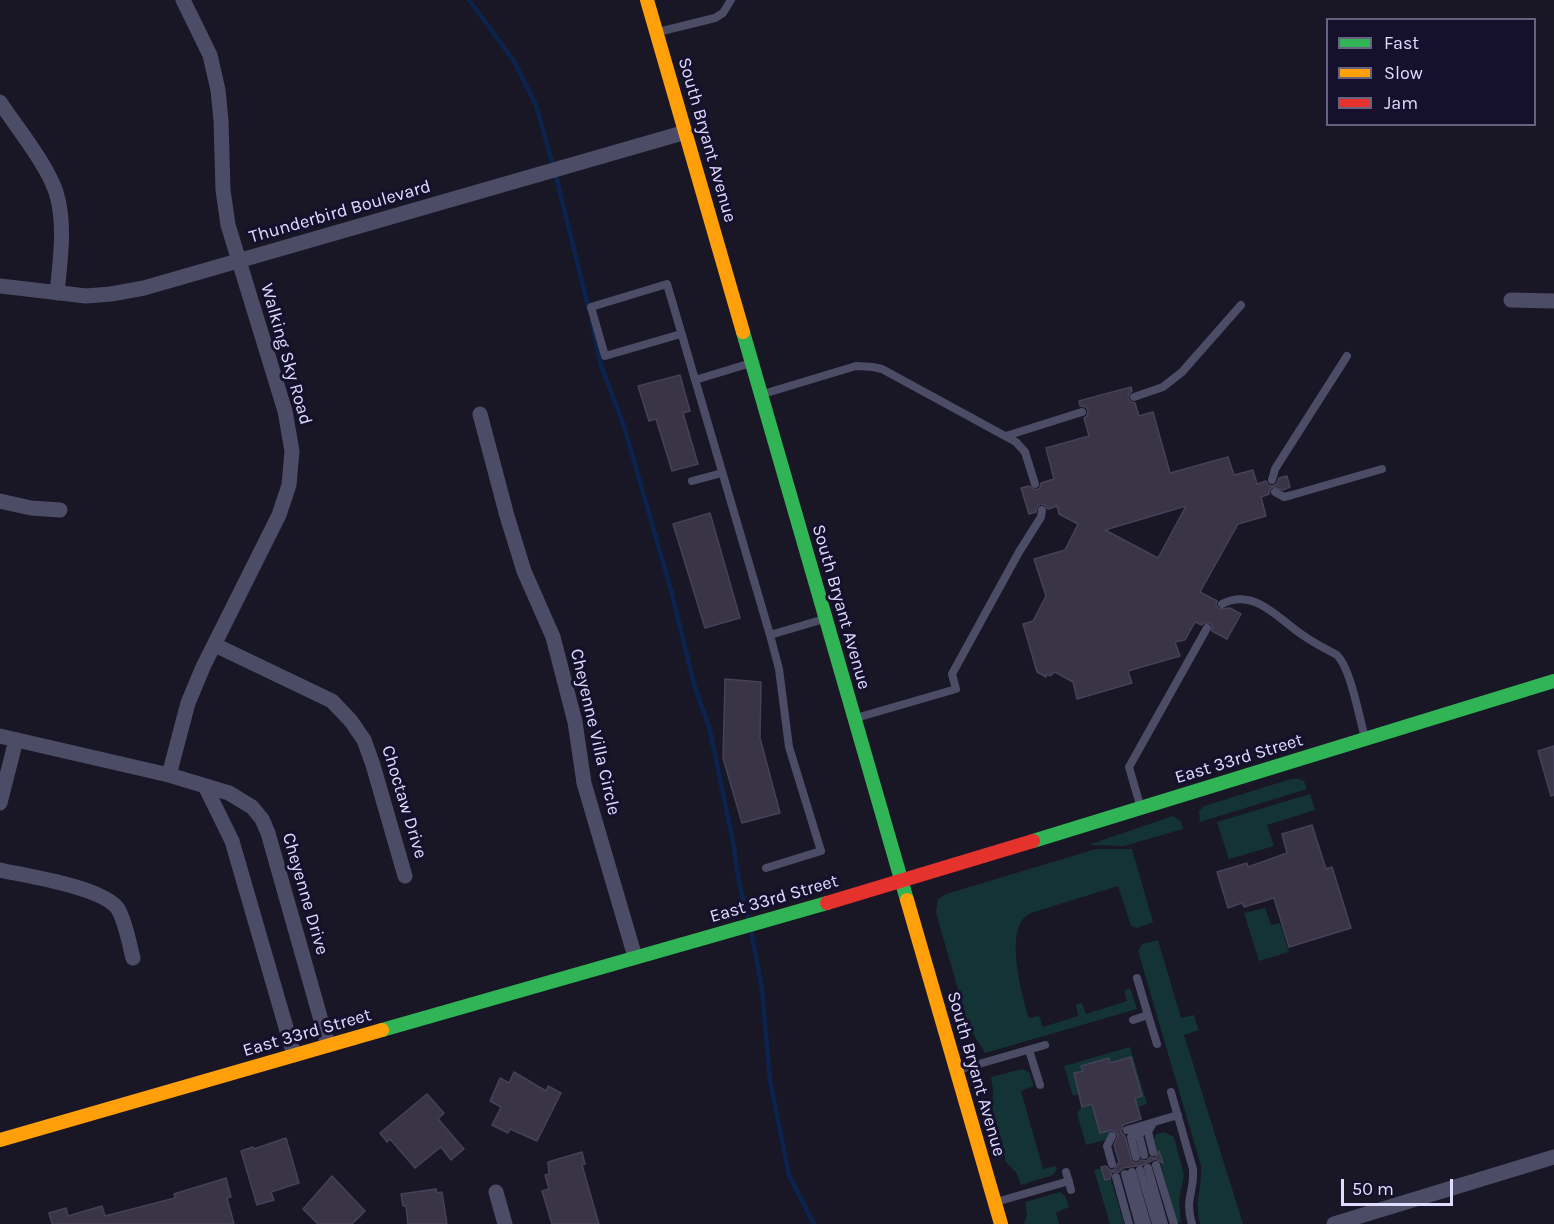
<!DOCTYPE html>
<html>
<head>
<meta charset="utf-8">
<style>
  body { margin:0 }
  #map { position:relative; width:1554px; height:1224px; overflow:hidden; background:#191626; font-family:Karla,sans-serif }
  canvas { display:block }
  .legend { position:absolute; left:1326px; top:18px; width:210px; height:108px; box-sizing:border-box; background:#15102c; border:2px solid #666280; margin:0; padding:8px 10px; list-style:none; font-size:18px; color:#e0dcff }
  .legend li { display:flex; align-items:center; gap:12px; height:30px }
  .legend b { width:30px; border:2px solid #666280 }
  .scale { position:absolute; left:1341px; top:1179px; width:112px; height:27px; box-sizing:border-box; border:3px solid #e0dcff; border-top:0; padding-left:8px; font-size:18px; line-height:21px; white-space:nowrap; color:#e0dcff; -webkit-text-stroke:4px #15102c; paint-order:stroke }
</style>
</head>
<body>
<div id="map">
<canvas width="1554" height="1224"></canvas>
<ul class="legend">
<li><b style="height:8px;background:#30b455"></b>Fast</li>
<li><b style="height:8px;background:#ff9f0a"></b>Slow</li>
<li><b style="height:8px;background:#e5322d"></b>Jam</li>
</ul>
<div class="scale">50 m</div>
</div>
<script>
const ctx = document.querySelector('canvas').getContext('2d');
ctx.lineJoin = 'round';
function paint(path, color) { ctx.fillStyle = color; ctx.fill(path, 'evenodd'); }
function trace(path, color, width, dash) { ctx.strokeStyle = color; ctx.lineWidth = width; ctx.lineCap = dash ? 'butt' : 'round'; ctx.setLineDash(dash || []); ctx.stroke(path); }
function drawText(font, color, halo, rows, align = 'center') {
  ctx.font = font + ' Karla,sans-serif'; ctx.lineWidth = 6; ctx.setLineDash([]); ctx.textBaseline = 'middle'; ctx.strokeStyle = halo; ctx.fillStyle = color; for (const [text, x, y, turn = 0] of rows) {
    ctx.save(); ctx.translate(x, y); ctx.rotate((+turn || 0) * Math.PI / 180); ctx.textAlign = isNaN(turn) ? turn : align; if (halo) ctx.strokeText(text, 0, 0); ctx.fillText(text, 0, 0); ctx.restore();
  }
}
const green = new Path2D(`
  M1291,779H1299L1304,781L1307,789L1200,822L1199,811L1204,806Z
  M1310,794L1315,810L1267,825L1274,846L1229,859L1217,822Z
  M1173,816L1181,821L1183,829L1124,846L1088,845Z
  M1096,849H1132L1153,922L1137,928L1131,926L1118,886L1031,913C1002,926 1022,995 1029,1018L1039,1016L1043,1027L1078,1016L1076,1004L1082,1003L1086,1014L1127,1001L1124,991L1129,988L1131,990L1137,1009L985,1053L969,1027L936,913L938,899L946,894Z
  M1265,908L1271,925L1280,923L1289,952L1259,961L1244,913Z
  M1158,940L1181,1018L1194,1015L1198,1028L1199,1030L1184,1035L1243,1224H1200C1194,1199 1202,1190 1201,1166L1138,951L1142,944Z
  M1130,1047L1147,1104L1138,1107L1135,1098L1108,1058L1082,1066L1083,1071L1074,1073L1079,1094L1073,1096L1064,1066Z
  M1022,1069L1029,1072L1034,1086L1021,1091L1043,1169L1056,1166L1057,1169L1053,1175L1021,1185L1017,1174L1006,1162L992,1106L993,1089L991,1077Z
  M1092,1104L1111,1131L1105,1140L1086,1145L1077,1114L1082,1106Z
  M1164,1132L1174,1137L1184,1175L1179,1200L1181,1223L1177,1222L1154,1140L1156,1134Z
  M1102,1168L1105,1180L1111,1179L1124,1224H1110L1094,1170Z
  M1060,1192L1065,1196L1069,1207L1056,1213L1059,1224H1024L1027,1215L1025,1202Z`);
const stream = new Path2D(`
  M469,0L514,61L536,105L555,172L589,310
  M592,322L601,365L624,426L671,590L694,684L710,730L733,842L739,882L748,919
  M751,930L762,989L770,1080L789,1175L814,1224`);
const building = new Path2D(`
  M680,375L690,411L683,413L698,464L672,471L656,419L649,421L638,386Z
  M1131,387L1132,391L1129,394L1128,398L1131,402L1135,403L1139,416L1153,412L1170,473L1228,457L1234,475L1253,470L1257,484L1266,481L1268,485L1273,486L1277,484L1279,478L1287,476L1290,487L1283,490L1272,487L1270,490L1269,494L1261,497L1266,516L1238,524L1200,592L1217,601L1216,605L1219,609L1230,608L1241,614L1227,639L1212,631V625L1209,623H1204L1202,625L1195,622L1185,640L1175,642L1180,656L1128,671L1132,683L1077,699L1073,682L1055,672L1050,676L1047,674L1046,677L1037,672L1023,624L1033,621L1046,596L1034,559L1065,550L1078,524L1059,514L1057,506L1048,509L1045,505L1040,504L1037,507L1036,512L1029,514L1021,488L1029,486L1036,490L1040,488L1041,483L1054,479L1046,448L1089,436L1084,418L1087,416L1088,411L1086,407L1080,406L1079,401ZM1186,506L1158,558L1105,530Z
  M710,513L740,618L705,628L673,524Z
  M725,679L761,682L760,738L780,813L742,823L723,758Z
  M1554,746V795L1551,796L1538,751Z
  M1312,825L1326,869L1332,867L1351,928L1289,947L1274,898L1244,907L1242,903L1228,908L1217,872L1247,863L1248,867L1287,853L1282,834Z
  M1131,1057L1142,1096L1135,1098L1141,1119L1123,1125L1121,1132L1125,1136L1132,1162L1137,1163L1141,1160L1146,1161L1150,1157L1155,1158L1159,1151L1163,1163L1155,1159L1143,1165L1123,1168L1119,1172H1112L1110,1179L1105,1180L1101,1167L1106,1166L1110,1170H1114L1119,1162L1114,1145L1118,1135L1112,1130L1100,1133L1092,1104L1082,1107L1074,1073L1083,1071L1081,1066L1109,1058L1110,1063Z
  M514,1072L546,1091L548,1086L561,1093L537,1141L510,1129L508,1133L492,1125L501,1107L490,1101L500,1078L509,1083Z
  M427,1094L444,1113L438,1119L464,1149L451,1160L441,1147L415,1168L390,1139L387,1142L380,1133Z
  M286,1138L299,1183L271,1192L274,1200L257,1205L241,1151L253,1147L254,1149Z
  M582,1152L585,1164L582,1165L599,1224H552L542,1191L549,1189L545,1175L549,1174L548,1162Z
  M332,1176L365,1211L352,1224H318L303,1209Z
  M226,1178L231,1197L227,1198L234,1224H52L49,1213L66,1208L68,1216L102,1206L105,1216L175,1198L174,1194Z
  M436,1189L437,1193L442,1192L447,1224H408L406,1206H403L401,1194Z`);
const lane = new Path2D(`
  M658,32L715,18L723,13L731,0
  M681,334L605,356L591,307L667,284L770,635
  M695,380L751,363
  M763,394L856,366L873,367L882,369L1016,442L1025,452L1035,484
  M1134,397L1163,387L1182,372L1241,305
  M1006,436L1082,412
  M1272,480L1275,469L1347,356
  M692,481L722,473
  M1275,492L1284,497L1292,495L1382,469
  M1222,604C1255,587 1279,620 1304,636C1314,643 1326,649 1337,655C1351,669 1359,717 1365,738
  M856,718L956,689L952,674L1019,552L1041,517L1042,510
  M1140,805L1129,767L1207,628
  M766,868L821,851L789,747L779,669L770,635L824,619
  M1137,978L1148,1015
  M1133,1020L1148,1015L1157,1044
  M1029,1050L1040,1085
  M958,1070L1045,1045
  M1171,1092L1193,1169C1195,1192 1184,1198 1192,1224
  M1127,1130L1178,1115
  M1143,1130L1139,1135L1144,1155
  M1153,1152L1148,1132L1153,1123
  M1136,1157L1131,1137L1142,1129
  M1112,1164L1107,1146L1112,1136
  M1156,1165L1174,1224
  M1148,1168L1164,1224
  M1140,1170L1156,1224
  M1066,1172L1071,1190
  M1132,1172L1147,1224
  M1125,1174L1139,1224
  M1116,1177L1129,1224
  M996,1202L1069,1181`);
const street = new Path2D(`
  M0,102C17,128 46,163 56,192C66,224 60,261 57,293
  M0,286L86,296L111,294L144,288L686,132
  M1511,300L1554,301
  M480,414L507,516L524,571L553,637L575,722L584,783L635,957
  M0,501L31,508L60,510
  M215,645L332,701L351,721L364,740L373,765L405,876
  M0,736L169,775L229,793L252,807L262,819L268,833L328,1045
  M169,775L188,703L203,667L279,515L289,485L292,451L285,411L228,225L223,190L221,120L218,90L210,55L183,0
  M205,786L232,841L294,1055
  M0,803L16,740
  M0,870C26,876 103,887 118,909C126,923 129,943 133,958
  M496,1192L505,1224
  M1334,1224L1554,1157`);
const fast = new Path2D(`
  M743,332L907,900
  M1033,841L1554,681
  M382,1030L827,903`);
const slow = new Path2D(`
  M647,0L743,332
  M907,900L1001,1224
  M0,1140L382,1030`);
const jam = new Path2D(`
  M827,903L1033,841`);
const streetNames = [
  ["South Bryant Avenue",707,140,74],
  ["Thunderbird Boulevard",340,212,-16],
  ["Walking Sky Road",286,354,74],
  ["South Bryant Avenue",841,607,74],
  ["Cheyenne Villa Circle",595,732,77],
  ["East 33rd Street",1239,759,-17],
  ["Choctaw Drive",404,802,73],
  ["Cheyenne Drive",305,894,74],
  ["East 33rd Street",774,899,-16],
  ["East 33rd Street",307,1033,-16],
  ["South Bryant Avenue",976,1074,74]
];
paint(green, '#143334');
trace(stream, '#0c244d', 4.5);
paint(building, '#393547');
trace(building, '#464159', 1.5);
trace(lane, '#4d4c67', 8);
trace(street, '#4d4c67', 15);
trace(fast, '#30b455', 14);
trace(slow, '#ff9f0a', 14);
trace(jam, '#e5322d', 14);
drawText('18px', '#e0dcff', '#15102c', streetNames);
</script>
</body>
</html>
